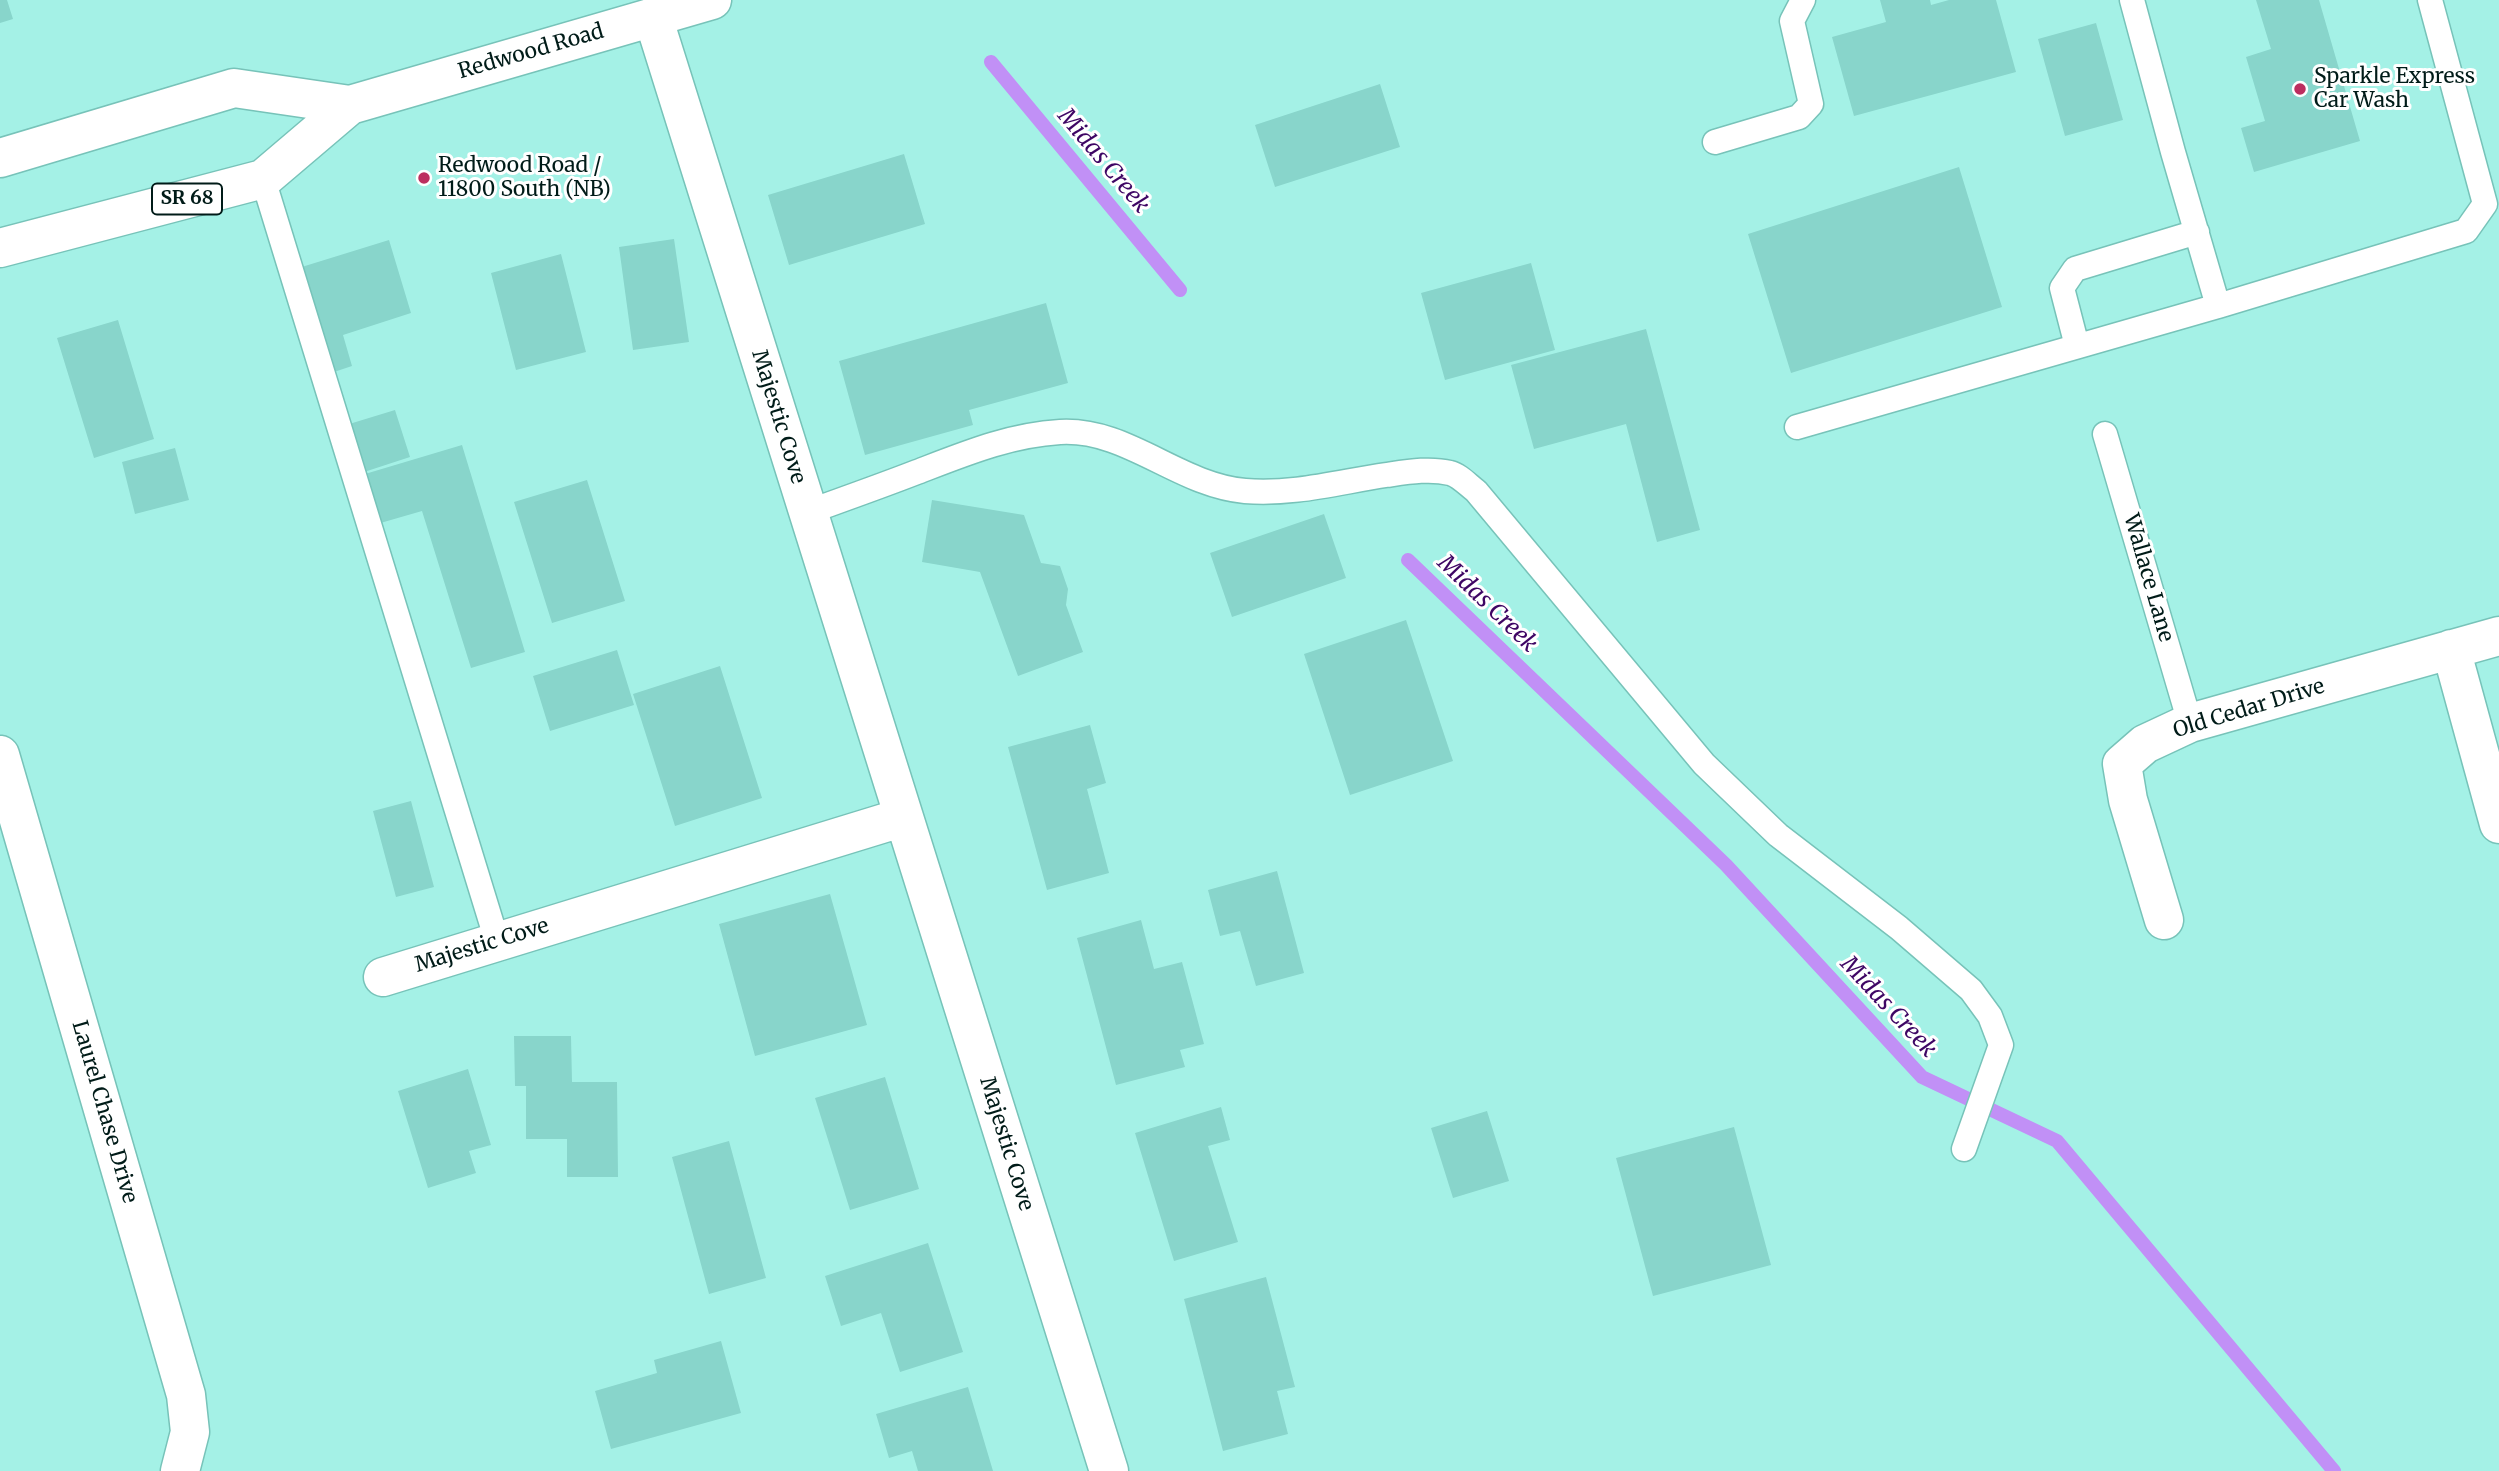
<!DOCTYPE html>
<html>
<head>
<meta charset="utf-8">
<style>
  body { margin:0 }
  canvas { display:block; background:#a4f1e6 }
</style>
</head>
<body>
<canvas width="2499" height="1471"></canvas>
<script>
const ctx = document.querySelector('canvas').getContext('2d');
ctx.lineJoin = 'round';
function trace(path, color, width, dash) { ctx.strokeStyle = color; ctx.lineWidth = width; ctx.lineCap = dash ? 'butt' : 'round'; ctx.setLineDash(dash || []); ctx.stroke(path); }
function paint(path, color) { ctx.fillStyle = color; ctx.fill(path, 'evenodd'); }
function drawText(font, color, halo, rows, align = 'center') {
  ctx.font = font + ' Merriweather,serif'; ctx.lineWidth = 6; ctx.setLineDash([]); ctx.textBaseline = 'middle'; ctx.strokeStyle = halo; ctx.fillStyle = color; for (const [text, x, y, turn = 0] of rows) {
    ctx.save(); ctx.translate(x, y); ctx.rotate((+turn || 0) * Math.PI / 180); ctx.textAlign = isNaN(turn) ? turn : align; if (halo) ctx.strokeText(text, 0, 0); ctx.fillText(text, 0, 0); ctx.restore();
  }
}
const stream = new Path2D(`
  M991,62L1180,290
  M1408,560L1726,865L1922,1077L2057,1141L2334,1471`);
const building = new Path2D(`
  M0,0H7L13,19L0,23Z
  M1880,0H1930L1931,5L1949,0H1996L2016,72L1854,116L1832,37L1886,22Z
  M2256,0H2319L2360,141L2254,172L2241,128L2265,121L2246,57L2271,49Z
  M2096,23L2123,120L2065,136L2038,39Z
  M1380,84L1400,147L1275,187L1255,125Z
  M904,154L925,224L789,265L768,195Z
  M1959,167L2002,307L1791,373L1748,234Z
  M674,239L689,342L633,350L619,247Z
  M389,240L411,313L343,335L352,366L325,375L292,270Z
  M561,254L586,352L516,370L491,273Z
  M1531,263L1555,350L1445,380L1421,293Z
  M1046,303L1068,383L969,410L973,425L865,455L839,361Z
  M118,320L154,439L94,458L57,338Z
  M1646,329L1700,530L1657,542L1626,424L1534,449L1511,365Z
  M395,410L410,457L361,473L346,425Z
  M462,445L525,652L471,668L422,511L370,526L355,477Z
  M175,448L189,500L135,514L122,462Z
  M587,480L625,601L552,623L514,502Z
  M932,500L1024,515L1041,563L1060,566L1068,589L1066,605L1083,652L1018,676L980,572L922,562Z
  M1324,514L1346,578L1232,617L1210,553Z
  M1406,620L1453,761L1350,795L1304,654Z
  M617,650L634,705L550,731L533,676Z
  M720,666L762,798L675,826L633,694Z
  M1090,725L1106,783L1087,789L1109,873L1047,890L1008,747Z
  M411,801L434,887L396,897L373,811Z
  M1277,871L1304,973L1256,986L1240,931L1220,936L1208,890Z
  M830,894L867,1025L755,1056L719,924Z
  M1141,920L1154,969L1182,962L1204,1044L1180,1050L1185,1067L1116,1085L1077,938Z
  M514,1036H571L572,1082H617L618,1177H567V1139H526V1086H515Z
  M468,1069L491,1145L469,1151L476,1173L428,1188L398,1091Z
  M885,1077L919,1189L850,1210L815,1098Z
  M1221,1107L1230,1140L1208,1146L1238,1242L1174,1261L1135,1133Z
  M1487,1111L1509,1181L1453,1198L1431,1128Z
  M1734,1127L1771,1265L1653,1296L1616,1158Z
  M729,1141L766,1278L709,1294L672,1157Z
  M928,1243L963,1352L900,1372L881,1313L841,1326L825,1276Z
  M1266,1277L1295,1387L1277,1391L1288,1434L1223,1451L1184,1299Z
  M721,1341L741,1413L611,1449L595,1391L657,1373L654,1360Z
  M968,1387L993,1471H918L912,1451L889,1458L876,1414Z`);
const service = new Path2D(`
  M1715,142L1799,117L1811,104L1792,21L1803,0
  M263,179L497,941
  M2218,306L2466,231L2485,204L2430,0
  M2077,346L2062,288L2075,269L2197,232
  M1797,427L2218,306L2173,152L2132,0
  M2105,434L2190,723
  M808,512C844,499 881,486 917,472C964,454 1009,435 1060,432C1127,428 1178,485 1245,491C1293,495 1339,482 1386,475C1407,472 1430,468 1450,473C1459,475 1468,485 1476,491L1704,764L1778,835L1899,928L1971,990L1990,1016L2001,1045L1964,1149`);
const minor = new Path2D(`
  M653,17L1109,1471
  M2451,649L2499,824
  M0,755L186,1395L190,1432L180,1471
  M2164,920L2128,800L2122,764L2145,744L2190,723L2499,636
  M383,977L904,817`);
const primary = new Path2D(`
  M0,158L234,88L350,105L712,0
  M0,248L263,179L350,105`);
const markers = [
  [2300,89,7,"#bc2e5f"],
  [424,178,7,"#bc2e5f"]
];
const shields = [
  [187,199,70]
];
const shieldNames = [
  ["SR 68",187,199]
];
const streetNames = [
  ["Redwood Road",531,52,-16],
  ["Majestic Cove",778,417,73],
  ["Wallace Lane",2148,578,74],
  ["Old Cedar Drive",2249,709,-17],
  ["Majestic Cove",482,946,-17],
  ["Laurel Chase Drive",104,1112,74],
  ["Majestic Cove",1006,1144,73]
];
const poiNames = [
  ["Sparkle Express",2314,77],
  ["Car Wash",2314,101],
  ["Redwood Road /",438,166],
  ["11800 South (NB)",438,190]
];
const waterNames = [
  ["Midas Creek",1103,161,50],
  ["Midas Creek",1487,604,44],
  ["Midas Creek",1888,1007,47]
];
trace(stream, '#c190f6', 14);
paint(building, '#88d5cb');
trace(service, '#77c3b9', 27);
trace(minor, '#77c3b9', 41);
trace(primary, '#77c3b9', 41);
trace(service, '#fff', 24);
trace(minor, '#fff', 38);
trace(primary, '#fff', 38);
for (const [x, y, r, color] of markers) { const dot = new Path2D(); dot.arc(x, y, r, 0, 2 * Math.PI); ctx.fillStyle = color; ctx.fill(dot); trace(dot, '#fff', 2.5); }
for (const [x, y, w] of shields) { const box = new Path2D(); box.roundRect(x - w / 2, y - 15.5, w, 31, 5); ctx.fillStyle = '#fff'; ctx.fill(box); trace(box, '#001b18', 2); }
drawText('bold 19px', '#001b18', null, shieldNames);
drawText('21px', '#001b18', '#fff', streetNames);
drawText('21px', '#001b18', '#fff', poiNames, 'left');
drawText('italic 23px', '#3e0664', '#fff', waterNames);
</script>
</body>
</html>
